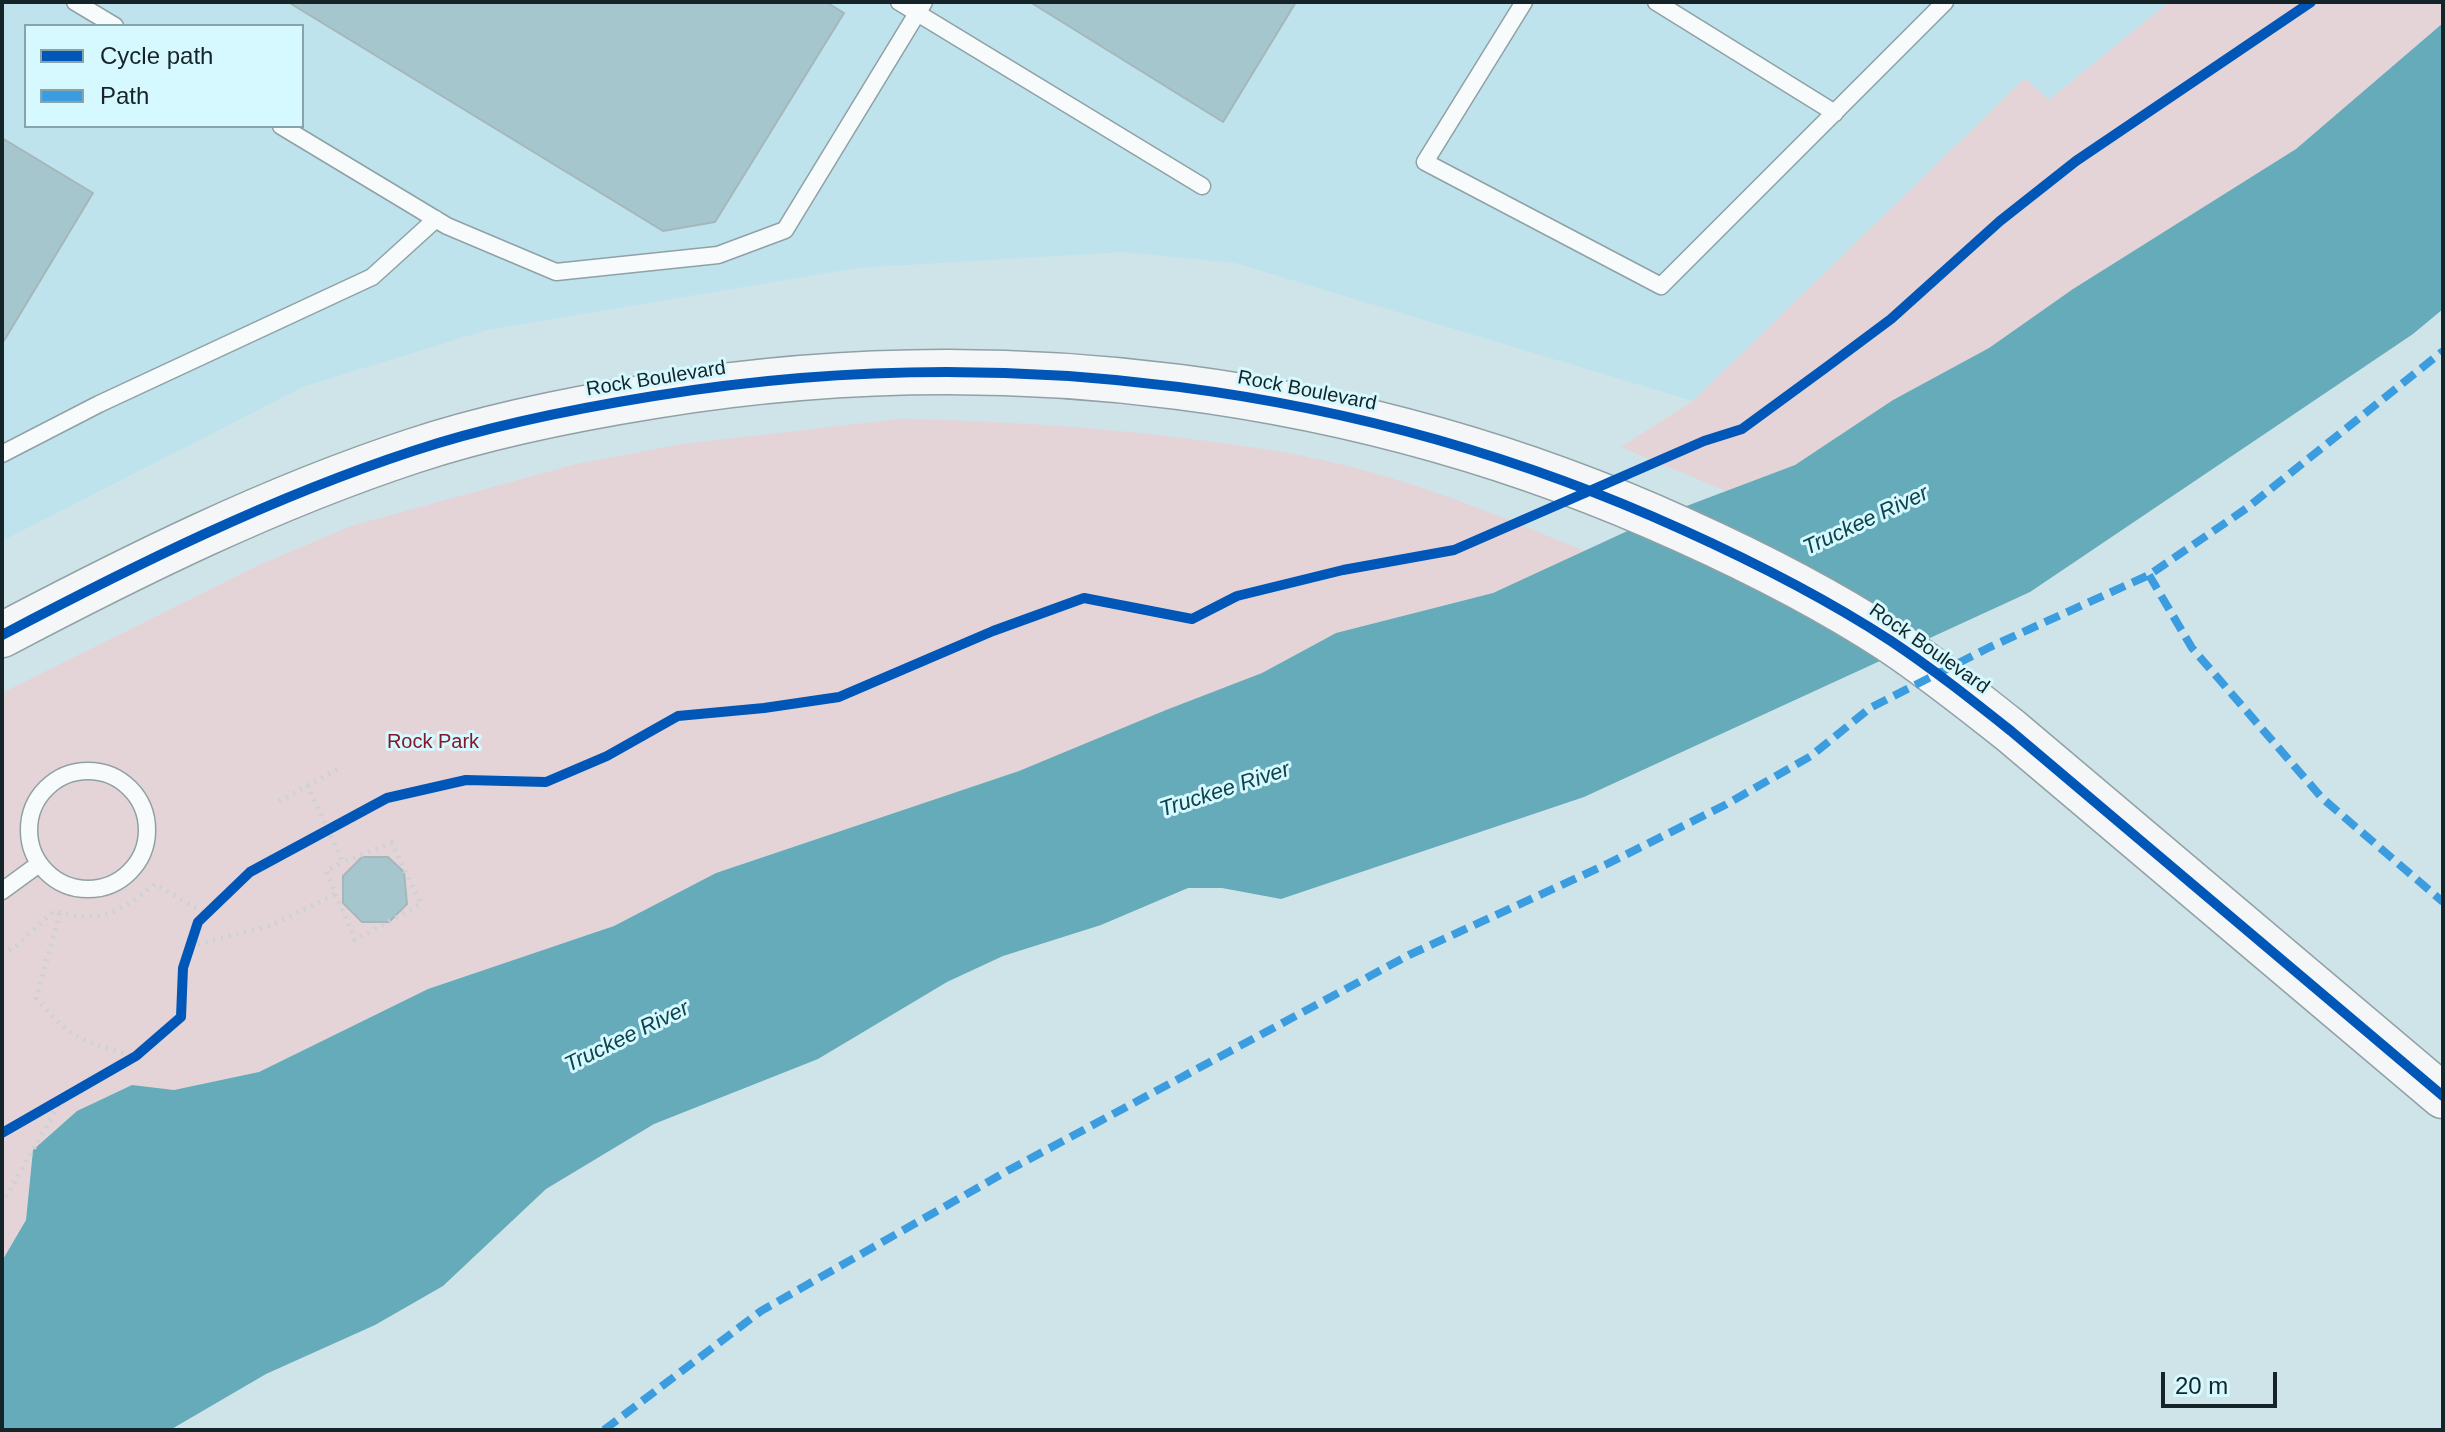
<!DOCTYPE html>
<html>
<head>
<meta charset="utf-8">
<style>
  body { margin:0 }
  #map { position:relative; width:2445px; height:1432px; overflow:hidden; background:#cee4e9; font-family:Helvetica,sans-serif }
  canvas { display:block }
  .frame { position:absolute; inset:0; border:4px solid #142428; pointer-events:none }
  .legend { position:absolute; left:24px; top:24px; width:280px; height:104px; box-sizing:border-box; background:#d6f8ff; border:2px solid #88a3a9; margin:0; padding:10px 14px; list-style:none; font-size:24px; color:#142428 }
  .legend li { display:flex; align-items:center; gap:16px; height:40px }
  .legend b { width:40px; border:2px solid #88a3a9 }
  .scale { position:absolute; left:2161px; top:1372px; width:116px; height:36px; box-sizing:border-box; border:4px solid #142428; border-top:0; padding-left:10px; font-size:24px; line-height:28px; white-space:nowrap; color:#142428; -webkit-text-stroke:6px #d6f8ff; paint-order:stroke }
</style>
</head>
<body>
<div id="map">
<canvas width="2445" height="1432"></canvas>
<div class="frame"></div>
<ul class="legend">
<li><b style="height:10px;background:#0057b8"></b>Cycle path</li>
<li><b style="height:10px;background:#3b9ce0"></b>Path</li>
</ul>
<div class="scale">20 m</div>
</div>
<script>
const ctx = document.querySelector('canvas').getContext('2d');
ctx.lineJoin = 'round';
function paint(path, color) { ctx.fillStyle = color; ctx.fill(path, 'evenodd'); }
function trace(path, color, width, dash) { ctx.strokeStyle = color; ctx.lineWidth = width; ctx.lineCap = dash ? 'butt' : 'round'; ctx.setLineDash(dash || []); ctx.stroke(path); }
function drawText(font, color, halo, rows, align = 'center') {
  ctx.font = font + ' Helvetica,sans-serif'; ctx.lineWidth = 6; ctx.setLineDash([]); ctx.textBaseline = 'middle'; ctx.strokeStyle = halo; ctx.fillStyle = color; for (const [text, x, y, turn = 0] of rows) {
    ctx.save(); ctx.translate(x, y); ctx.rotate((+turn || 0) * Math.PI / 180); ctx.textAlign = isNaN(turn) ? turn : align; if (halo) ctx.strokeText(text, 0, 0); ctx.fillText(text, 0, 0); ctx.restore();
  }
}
const built = new Path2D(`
  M2,2H2169L2048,100L2025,78L1693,401L1235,263L1123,252L856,268L487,330L305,386L2,541ZM26,26H302V126H26Z`);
const green = new Path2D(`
  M2169,2H2443V23L2296,149L2073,289L1989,348L1893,400L1795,465L1726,491L1621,447L1693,401L2025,78L2049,100Z
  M899,419C980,420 1060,425 1141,433C1219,442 1298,451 1374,473C1446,493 1516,523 1585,551L1493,593L1336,633L1262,673L1019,771L716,873L614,926L428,989L259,1072L174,1090L132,1085L77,1111L33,1150L26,1220L2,1261V693L261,564L351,526L576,464L682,444Z`);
const water = new Path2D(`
  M2443,23V309L2413,334L2030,592L1584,797L1281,899L1222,888H1188L1101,925L1003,956L947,982L818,1059L654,1124L546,1189L443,1286L375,1325L266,1374L170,1430H2V1261L26,1220L33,1150L77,1111L132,1085L174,1090L259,1072L428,989L614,926L716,873L1019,771L1166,710L1262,673L1336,633L1493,593L1660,516L1795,465L1893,400L1989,348L2073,289L2296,149Z`);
const building = new Path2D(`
  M288,2H826L844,13L715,222L663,231Z
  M1030,2H1296L1223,122Z
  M2,138L93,193L2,344Z
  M362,857H388L404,872L407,904L389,922H362L343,903V876Z`);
const path = new Path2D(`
  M307,785L343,862L392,843L421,904L355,940L326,871L343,862
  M279,801L338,769
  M60,913L36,998C72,1041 84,1042 136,1056
  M190,946L269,926L336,894
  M2,954L15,947L54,911C98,925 121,912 155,884L206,914
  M2,1204L62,1099`);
const lane = new Path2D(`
  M75,2L115,26
  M899,2L1202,186
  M1524,2L1425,162L1661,286L1945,2
  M1656,2L1835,113
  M281,126L447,226L556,272L718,255L785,230L924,2
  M2,454L99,404L372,277L436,219
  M29 830a59 59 0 1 1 118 0a59 59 0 1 1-118 0Z
  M2,891L39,864`);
const secondary = new Path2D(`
  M2,635C135,565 270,498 413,451C491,425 573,409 654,396C1001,339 1362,384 1683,530C1754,562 1825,598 1891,641C1933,669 1972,700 2011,731L2443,1096`);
const quiet = new Path2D(`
  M2149,575L2192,648L2322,798L2443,902
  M604,1430L761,1311L1009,1170L1409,955L1605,865L1725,805L1811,756L1870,708L1990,647L2149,575L2247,508L2443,351`);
const cycleway = new Path2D(`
  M2,635C135,565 270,498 413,451C491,425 573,409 654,396C1001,339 1362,384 1683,530C1754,562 1825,598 1891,641C1933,669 1972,700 2011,731L2443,1096
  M2,1133L136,1056L181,1017L183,968L198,922L250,872L387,798L466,780L546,782L607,756L678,716L764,708L839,697L993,631L1084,598L1192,619L1237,596L1343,570L1454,550L1704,441L1742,429L1828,366L1891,319L2000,221L2076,161L2311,2`);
const streetNames = [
  ["Rock Boulevard",656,379,-9],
  ["Rock Boulevard",1307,391,11],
  ["Rock Boulevard",1929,649,35]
];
const parkNames = [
  ["Rock Park",433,742]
];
const waterNames = [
  ["Truckee River",1866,521,-25],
  ["Truckee River",1225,790,-18],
  ["Truckee River",627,1037,-26]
];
paint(built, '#bee3ec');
paint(green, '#e5d4d7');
paint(water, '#66abb9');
paint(building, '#a6c6cd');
trace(building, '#a5b7ba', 2);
trace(lane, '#90a1a5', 19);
trace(secondary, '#90a1a5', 47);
trace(path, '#cbd2d4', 5, [2, 6]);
trace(lane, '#f8fbfc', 16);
trace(secondary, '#f4f6f7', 44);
trace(quiet, '#3b9ce0', 8, [16, 8]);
trace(cycleway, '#0057b8', 10);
drawText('20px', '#142428', '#d6f8ff', streetNames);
drawText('20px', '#821829', '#d6f8ff', parkNames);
drawText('italic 22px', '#0e434d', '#d6f8ff', waterNames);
</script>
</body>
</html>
